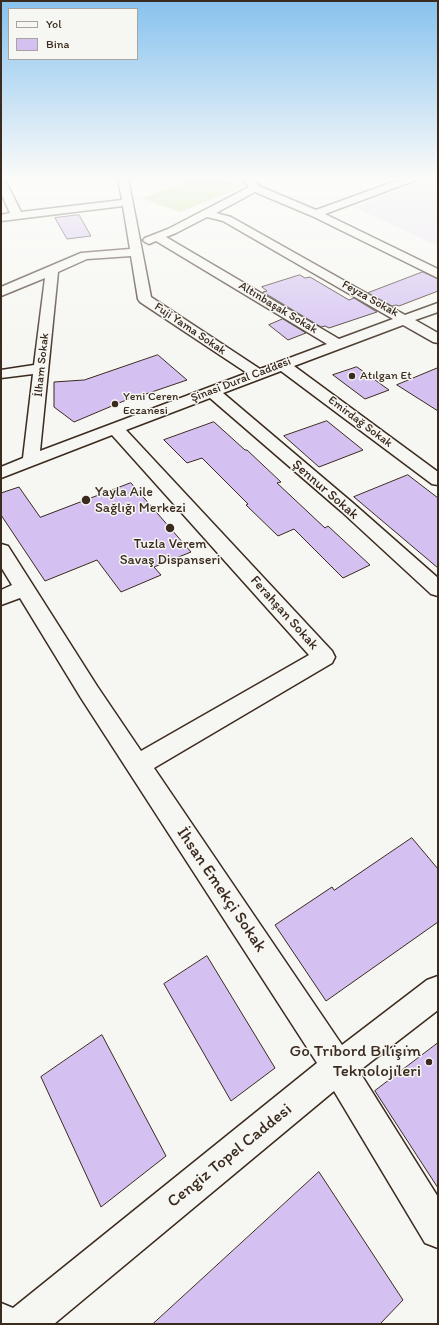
<!DOCTYPE html>
<html>
<head>
<meta charset="utf-8">
<style>
  body { margin:0 }
  #map { position:relative; width:439px; height:1325px; overflow:hidden; background:#f6f6f2; font-family:Itim,sans-serif }
  canvas { display:block }
  .frame { position:absolute; inset:0; border:2px solid #3b2a1e; pointer-events:none }
  .legend { position:absolute; left:8px; top:8px; width:130px; height:52px; box-sizing:border-box; background:#f6f6f2; border:1px solid #aba49d; margin:0; padding:5px 7px; list-style:none; font-size:12px; color:#3b2a1e }
  .legend li { display:flex; align-items:center; gap:8px; height:20px }
  .legend b { width:20px; border:1px solid #aba49d }
</style>
</head>
<body>
<div id="map">
<canvas width="439" height="1325"></canvas>
<div class="frame"></div>
<ul class="legend">
<li><b style="height:5px;background:#f6f6f2"></b>Yol</li>
<li><b style="height:11px;background:#d4c1f2"></b>Bina</li>
</ul>
</div>
<script>
const ctx = document.querySelector('canvas').getContext('2d');
ctx.lineJoin = 'round';
function paint(path, color) { ctx.fillStyle = color; ctx.fill(path, 'evenodd'); }
function trace(path, color, width, dash) { ctx.strokeStyle = color; ctx.lineWidth = width; ctx.lineCap = dash ? 'butt' : 'round'; ctx.setLineDash(dash || []); ctx.stroke(path); }
function drawText(font, color, halo, rows, align = 'center') {
  ctx.font = font + ' Itim,sans-serif'; ctx.lineWidth = 3; ctx.setLineDash([]); ctx.textBaseline = 'middle'; ctx.strokeStyle = halo; ctx.fillStyle = color; for (const [text, x, y, turn = 0] of rows) {
    ctx.save(); ctx.translate(x, y); ctx.rotate((+turn || 0) * Math.PI / 180); ctx.textAlign = isNaN(turn) ? turn : align; if (halo) ctx.strokeText(text, 0, 0); ctx.fillText(text, 0, 0); ctx.restore();
  }
}
const built = new Path2D(`
  M427,178H438V246L354,207Z`);
const green = new Path2D(`
  M195,178H220L245,186L180,212L142,198Z`);
const building = new Path2D(`
  M79,215L91,236L67,239L55,218Z
  M423,272L438,279V291L399,306L396,305L392,306L368,293Z
  M300,275L305,278L310,277L349,300L354,298L377,312L329,328L325,326L321,327L263,292L267,291L262,287Z
  M283,319L306,333L288,340L269,325Z
  M158,355L187,380L140,396L138,395L74,422L54,407V382L84,380Z
  M357,367L389,390L365,399L333,375Z
  M438,368V411L397,385Z
  M327,421L363,450L319,467L284,436Z
  M214,422L245,450H247L281,482L277,483L325,528L328,526L370,565L343,578L294,529L278,536L246,505L248,504L202,458L187,463L164,440Z
  M408,475L438,498V568L354,497Z
  M131,483L191,552L154,567L161,575L121,592L97,560L45,581L1,515V493L19,487L40,517Z
  M412,838L438,869V922L326,1001L275,925L332,887L334,890Z
  M207,956L275,1068L231,1101L164,984Z
  M102,1035L166,1156L101,1207L41,1077Z
  M438,1043V1188L375,1091Z
  M319,1172L403,1300L380,1324H153Z`);
const minor = new Path2D(`
  M118,178H128L151,297L260,369L327,344L156,241L149,244L145,242L143,240L145,238L168,229L249,187L241,178H251L259,186L316,210L404,178H417L416,180L325,214L438,269V278L312,216L255,192L216,213L231,217L405,315L438,303V312L415,320L438,333V343L433,342L403,325L294,366L438,472V485L432,484L281,371L223,393L354,504L438,578V596L431,594L342,512L210,398L126,430L332,651L335,657L332,663L154,768L342,1045L427,980L438,976V1010L359,1071L438,1197V1248L425,1243L334,1091L54,1324H1V1303L13,1308L317,1063L81,698L20,598L1,605V590L12,585L1,567V544L8,546L97,686L141,751L309,655L112,435L1,478V467L23,458L33,374L1,378V370L34,365L45,278L1,296V287L81,253L130,249L123,206L1,221V215L10,213L1,193V179L6,182L21,212L122,200ZM207,217L223,221L393,319L339,339L166,237L176,233ZM131,256L138,299L140,302L247,373L40,451L58,272L87,259Z`);
const markers = [
  [352,376,4,"#3b2a1e"],
  [115,404,4,"#3b2a1e"],
  [86,500,5,"#3b2a1e"],
  [170,528,5,"#3b2a1e"],
  [429,1062,4,"#3b2a1e"]
];
const farStreetnames = [
  ["Feyza Sokak",370,299,29],
  ["Altınbaşak Sokak",278,308,31],
  ["Fuji Yama Sokak",190,329,34],
  ["İlham Sokak",42,365,-84],
  ["Şinasi Dural Caddesi",241,380,-21],
  ["Emirdağ Sokak",360,422,37]
];
const farPoinames = [
  ["Atılgan Et",360,376],
  ["Yeni Ceren",123,397],
  ["Eczanesi",123,411]
];
const streetNames = [
  ["Şennur Sokak",325,490,41],
  ["Ferahşan Sokak",284,613,48]
];
const poiNames = [
  ["Yayla Aile",95,492],
  ["Sağlığı Merkezi",95,508],
  ["Tuzla Verem",170,544,"center"],
  ["Savaş Dispanseri",170,560,"center"]
];
const nearStreetnames = [
  ["İhsan Emekçi Sokak",221,890,56],
  ["Cengiz Topel Caddesi",230,1156,-39]
];
const nearPoinames = [
  ["Go Tri̇bord Bi̇li̇şi̇m",421,1052],
  ["Teknoloji̇leri",421,1072]
];
paint(built, '#ece6f2');
paint(green, '#c7e299');
paint(building, '#d4c1f2');
trace(building, '#3b2a1e', 1);
trace(minor, '#3b2a1e', 3);
paint(minor, '#f6f6f2');
const sky = ctx.createLinearGradient(0, 0, 0, 363);
sky.addColorStop(0, '#87c2ee');
sky.addColorStop(0.49, '#fbfbf9');
sky.addColorStop(1, '#fbfbf900');
ctx.fillStyle = sky;
ctx.fillRect(0, 0, 439, 363);
for (const [x, y, r, color] of markers) { const dot = new Path2D(); dot.arc(x, y, r, 0, 2 * Math.PI); ctx.fillStyle = color; ctx.fill(dot); trace(dot, '#f6f6f2', 1.5); }
drawText('12px', '#3b2a1e', '#f6f6f2', farStreetnames);
drawText('12px', '#3b2a1e', '#f6f6f2', farPoinames, 'left');
drawText('14px', '#3b2a1e', '#f6f6f2', streetNames);
drawText('14px', '#3b2a1e', '#f6f6f2', poiNames, 'left');
drawText('17px', '#3b2a1e', '#f6f6f2', nearStreetnames);
drawText('17px', '#3b2a1e', '#f6f6f2', nearPoinames, 'right');
</script>
</body>
</html>
